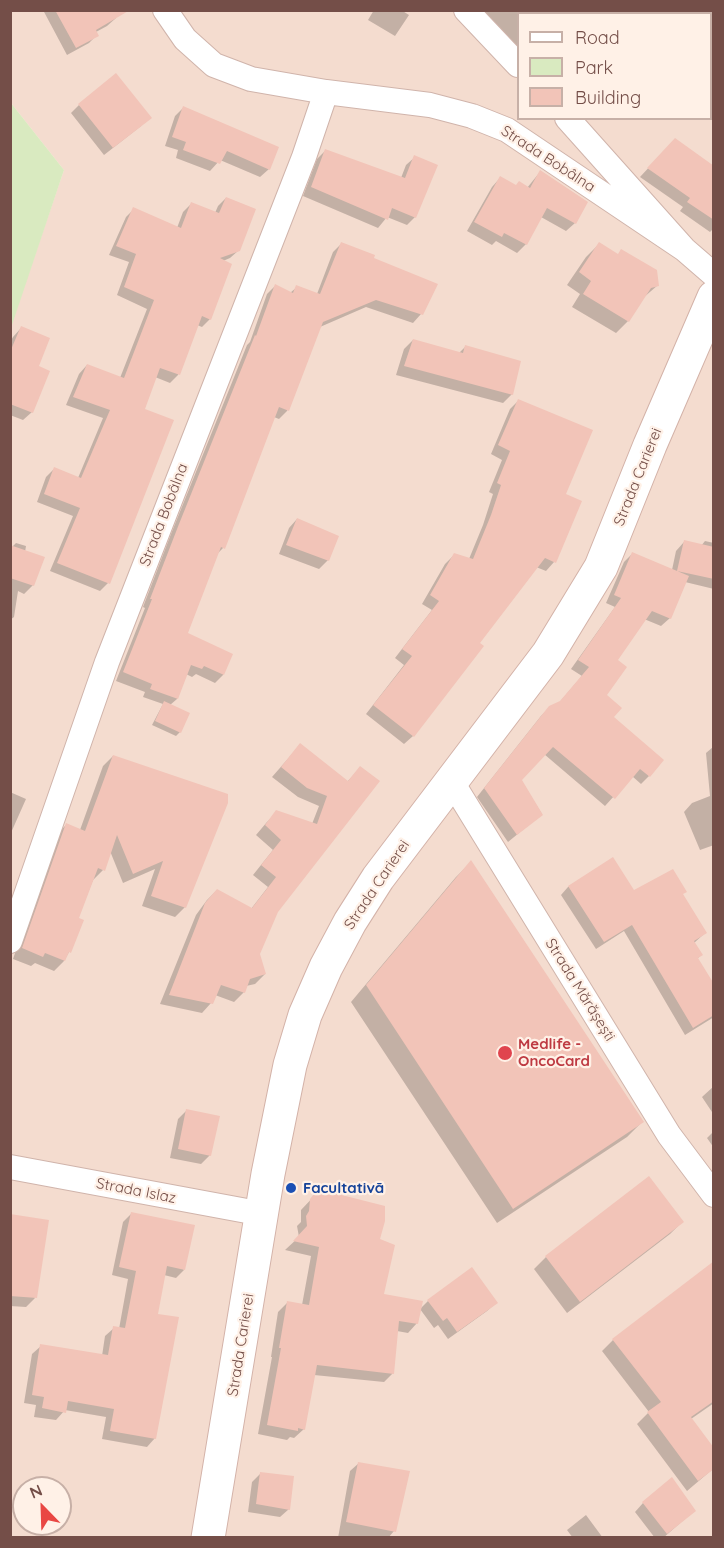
<!DOCTYPE html>
<html>
<head>
<meta charset="utf-8">
<style>
  body { margin:0 }
  #map { position:relative; width:724px; height:1548px; overflow:hidden; background:#fcece1; font-family:Quicksand,sans-serif }
  canvas { display:block }
  .frame { position:absolute; inset:0; border:12px solid #744e48; pointer-events:none }
  .legend { position:absolute; left:517px; top:12px; width:195px; height:108px; box-sizing:border-box; background:#fff1e7; border:2px solid #c7b0a7; margin:0; padding:8px 10px; list-style:none; font-size:18px; color:#744e48 }
  .legend li { display:flex; align-items:center; gap:12px; height:30px }
  .legend b { width:30px; border:2px solid #c7b0a7 }
  .north { position:absolute; left:12px; top:1476px; width:60px; height:60px; box-sizing:border-box; background:#fff1e7; border:2px solid #c7b0a7; border-radius:50%; rotate:337deg; font-size:16px; font-weight:700; line-height:24px; text-align:center; color:#744e48 }
  .north::after { content:''; display:block; margin:auto; width:21px; height:27px; background:#e94743; clip-path:polygon(50% 0,100% 100%,50% 72%,0 100%) }
</style>
</head>
<body>
<div id="map">
<canvas width="724" height="1548"></canvas>
<div class="frame"></div>
<ul class="legend">
<li><b style="height:8px;background:#fff"></b>Road</li>
<li><b style="height:16px;background:#d9eac0"></b>Park</li>
<li><b style="height:16px;background:#f2c4b8"></b>Building</li>
</ul>
<div class="north">N</div>
</div>
<script>
const ctx = document.querySelector('canvas').getContext('2d');
ctx.lineJoin = 'round';
function paint(path, color) { ctx.fillStyle = color; ctx.fill(path, 'evenodd'); }
function trace(path, color, width, dash) { ctx.strokeStyle = color; ctx.lineWidth = width; ctx.lineCap = dash ? 'butt' : 'round'; ctx.setLineDash(dash || []); ctx.stroke(path); }
function drawText(font, color, halo, rows, align = 'center') {
  ctx.font = font + ' Quicksand,sans-serif'; ctx.lineWidth = 4.5; ctx.setLineDash([]); ctx.textBaseline = 'middle'; ctx.strokeStyle = halo; ctx.fillStyle = color; for (const [text, x, y, turn = 0] of rows) {
    ctx.save(); ctx.translate(x, y); ctx.rotate((+turn || 0) * Math.PI / 180); ctx.textAlign = isNaN(turn) ? turn : align; if (halo) ctx.strokeText(text, 0, 0); ctx.fillText(text, 0, 0); ctx.restore();
  }
}
const residential = new Path2D(`
  M11,11H713V1537H11L10,328L64,170L11,103ZM518,14H710V118H518ZM24,1488H60V1524H24Z`);
const green = new Path2D(`
  M11,103L64,170L11,328Z`);
const shadow = new Path2D(`
  M43,10H112L116,18L107,26L96,32L97,35L89,43L67,55Z
  M374,10H401L409,15L395,36L368,20Z
  M483,10H566L563,14H518V46L511,51Z
  M714,103V116L710,114V107Z
  M79,105L141,126L104,155L71,113Z
  M184,107L269,169L260,177L220,160L210,171L176,158L178,150L165,146L175,116Z
  M666,149L714,167V228L710,232L680,211L683,207L640,177Z
  M325,151L401,178L406,165L415,157V217L407,225L387,217L378,228L303,196L317,159Z
  M540,172L575,223L566,231L541,217L526,244L517,253L496,241L492,245L467,231L492,187L500,178L515,186L527,188Z
  M226,198L239,250L230,258L223,261L210,319L202,327L197,325L178,375L170,383L155,377L143,410L108,583L100,591L50,571L73,516L37,502L46,477L54,469L78,478L103,418L66,405L79,374L87,365L120,378L147,309L117,295L129,262L109,255L126,217L134,209L177,228L183,212L191,204L215,213L218,206Z
  M342,243L372,259L421,314L413,323L366,307L320,327L287,411L279,419L274,417L223,548L216,555L186,634L231,654L223,675L215,683L196,674L192,677L186,674L177,699L170,705L180,732L176,736L152,725L163,704L143,697L145,692L116,681L145,608L143,607L171,534L247,345L250,342L267,294L275,286L290,293L297,287L317,294L333,252Z
  M599,244L658,285L643,298L628,321L616,333L572,307L580,294L567,285L586,257Z
  M21,328L37,367L32,412L23,420L10,415V342L13,337Z
  M413,340L459,353L465,347L512,394L503,403L396,375L404,349Z
  M519,400L554,562L546,571L536,567L478,643L413,736L404,744L366,714L404,665L395,658L432,610L422,604L445,564L454,555L469,559L483,525L493,494L489,492L502,460L491,454L510,409Z
  M297,519L328,560L319,569L279,554L289,528Z
  M705,541L714,543V589L685,582L670,618L661,626L644,619L616,661L605,696L612,717L649,776L641,784L632,776L605,806L544,754L520,780L542,814L508,842L477,797L541,716L550,707L559,703L582,676L571,669L615,607L606,603L624,562L632,554L672,570L676,551L684,542L701,546Z
  M16,543L26,546L25,552L33,585L24,594L18,591L14,617L10,620V549Z
  M714,729V845L700,850L684,812L692,803L710,796L706,753L713,747L712,731Z
  M300,745L347,782L360,768L277,911L259,954L265,974L255,984L246,986L244,992L234,1002L215,995L211,1003L202,1013L160,1004L196,915L207,900L217,890L251,909L268,887L253,875L273,850L256,835L267,822L277,812L312,824L319,806L298,797L272,777Z
  M113,756L185,907L175,917L142,906L155,869L123,883L110,851L103,870L93,880L77,919L82,921L69,952L64,961L54,971L35,963L31,966L13,959L56,835L66,825L80,830L103,766Z
  M10,792L26,799L10,835Z
  M612,859L634,892L682,895L705,933L694,943L701,955L697,959L714,987V1017L685,1035L624,931L596,949L561,895L568,887Z
  M471,862L642,1122L627,1137L497,1223L351,1002L456,877Z
  M714,1086V1115L702,1097Z
  M187,1110L210,1155L201,1164L170,1158L178,1119Z
  M714,1131V1148L707,1138Z
  M319,1191L379,1240L382,1295L417,1323L408,1333L397,1331L393,1373L384,1382L314,1375L304,1429L294,1438L290,1437L287,1440L258,1434L272,1357H271L278,1312L288,1302L302,1305L311,1256L285,1250L299,1237L297,1226L301,1222V1210Z
  M131,1214L184,1270L176,1278L164,1275L157,1315L155,1438L147,1447L102,1439L106,1417L65,1410L56,1420L34,1417L36,1405L24,1403L32,1354L41,1346L102,1356L105,1336L114,1328L119,1329L128,1279L112,1275L123,1222Z
  M10,1215L35,1298L26,1307L10,1306Z
  M682,1222L670,1234L567,1313L534,1269L546,1257Z
  M714,1263V1403L691,1419L714,1468L687,1491L637,1424L649,1412L602,1351L613,1340Z
  M428,1301L496,1303L487,1311L448,1339L438,1325L434,1328L420,1309Z
  M359,1463L394,1531L388,1538H338L350,1471Z
  M261,1473L289,1509L280,1517L248,1512L252,1482Z
  M643,1503L694,1511L663,1538H655L635,1512Z
  M586,1515L603,1538H573L567,1530Z`);
const building = new Path2D(`
  M55,10H130L96,30L99,36L76,48Z
  M116,73L152,118L113,148L78,104Z
  M183,106L279,147L270,170L227,151L220,164L183,150L186,142L172,137Z
  M675,138L714,166V220L687,202L690,198L647,168Z
  M325,149L405,178L414,155L438,165L416,218L392,208L388,220L311,187Z
  M540,170L588,202L576,224L547,208L527,245L504,233L502,237L474,222L500,176L516,185L519,181L530,188Z
  M226,197L256,209L240,251L220,258L232,264L211,320L202,316L180,375L160,368L145,409L174,420L110,584L57,563L80,508L44,494L54,467L81,478L110,410L73,397L87,364L124,378L154,300L124,287L136,254L116,246L133,207L181,228L191,202L219,213Z
  M341,242L375,255L374,258L438,284L423,315L376,300L323,322L289,411L279,407L225,549L221,547L188,633L233,654L224,675L204,666L202,669L191,665L178,699L150,689L152,684L123,672L152,599H150L179,524L255,335L256,336L275,284L293,293L296,285L320,294Z
  M599,242L618,254L621,249L657,270L659,286L651,288L629,322L583,294L591,281L579,272Z
  M21,326L50,338L39,366L50,371L33,413L10,404V352Z
  M413,339L463,353L465,345L521,361L513,395L404,366Z
  M518,399L593,430L566,494L582,501L556,563L545,558L480,643L484,646L414,737L373,705L412,656L402,649L439,601L430,595L454,553L473,559L491,515L501,485L497,483L510,451L498,445Z
  M297,518L339,536L329,561L286,545Z
  M684,540L714,547V579L677,571Z
  M10,545L45,557L34,586L10,578Z
  M632,552L689,576L671,619L652,611L618,660L627,667L607,695L622,708L614,717L664,760L650,777L640,769L615,799L553,747L522,780L543,815L517,835L484,788L549,706L560,701L589,667L578,660L621,598L614,595Z
  M164,701L190,713L181,733L155,721Z
  M300,743L348,781L360,766L380,781L278,912L260,954L266,974L250,979L245,993L221,985L213,1004L169,995L205,903L217,889L252,908L276,877L261,865L281,840L265,825L276,810L317,824L327,796L307,788L281,767Z
  M113,755L228,794V803L186,908L151,896L163,861L133,874L117,835L105,871L98,868L79,918L84,920L71,953L69,952L65,961L45,953L43,957L22,948L66,823L85,831Z
  M613,857L634,890L673,869L687,892L683,894L707,933L694,941L703,955L698,958L714,984V1015L693,1028L632,925L604,942L568,886Z
  M471,860L644,1122L513,1209L366,985Z
  M186,1109L220,1116L211,1156L178,1149Z
  M649,1176L684,1222L580,1302L545,1256Z
  M318,1189L385,1206V1221L380,1239L395,1245L384,1294L423,1301L418,1324L399,1321L394,1374L317,1365L305,1430L298,1428V1431L267,1425L281,1348H279L287,1301L309,1305L319,1247L293,1241L307,1226L306,1216L309,1211L310,1199Z
  M131,1212L195,1225L185,1270L167,1266L158,1314L179,1317L156,1439L110,1431L114,1409L68,1401L66,1413L42,1408L44,1397L32,1395L40,1344L108,1355L113,1326L125,1328L136,1271L119,1267Z
  M10,1214L49,1220L37,1298L10,1296Z
  M714,1261V1401L691,1417L714,1448V1469L698,1481L647,1412L661,1402L612,1339Z
  M472,1267L498,1303L457,1332L447,1318L443,1321L427,1300Z
  M358,1462L410,1471L396,1532L346,1522Z
  M260,1472L294,1476L290,1510L256,1504Z
  M672,1477L696,1511L667,1534L642,1502Z`);
const street = new Path2D(`
  M165,10L185,39L214,65L251,79L326,92L430,105L472,116L507,130L684,249
  M466,10L518,65
  M567,118L684,249L714,275
  M452,782L669,1135L714,1195
  M10,941L107,662L304,157L326,92
  M10,1167L263,1214`);
const secondary = new Path2D(`
  M208,1538L268,1174L290,1065L305,1015L326,967L350,922L378,878L548,654L601,567L650,445L714,297`);
const markers = [
  [505,1053,8,"#e0444e"],
  [291,1188,6,"#1a4fb4"]
];
const streetNames = [
  ["Strada Bobâlna",548,159,33],
  ["Strada Carierei",638,477,-68],
  ["Strada Bobâlna",164,515,-69],
  ["Strada Carierei",377,885,-56],
  ["Strada Mărășești",580,990,58],
  ["Strada Islaz",136,1191,11],
  ["Strada Carierei",241,1345,-81]
];
const healthNames = [
  ["Medlife -",518,1044],
  ["OncoCard",518,1061]
];
const transitNames = [
  ["Facultativă",303,1188]
];
paint(residential, '#f4dccf');
paint(green, '#d9eac0');
paint(shadow, '#0003');
paint(building, '#f2c4b8');
trace(street, '#d0b4ab', 26);
trace(secondary, '#d3b2a8', 35);
trace(street, '#fff', 24);
trace(secondary, '#fff', 33);
for (const [x, y, r, color] of markers) { const dot = new Path2D(); dot.arc(x, y, r, 0, 2 * Math.PI); ctx.fillStyle = color; ctx.fill(dot); trace(dot, '#fff1e7', 2); }
drawText('15px', '#744e48', '#fff1e7', streetNames);
drawText('bold 15px', '#be3a42', '#fff1e7', healthNames, 'left');
drawText('bold 15px', '#164399', '#fff1e7', transitNames, 'left');
</script>
</body>
</html>
